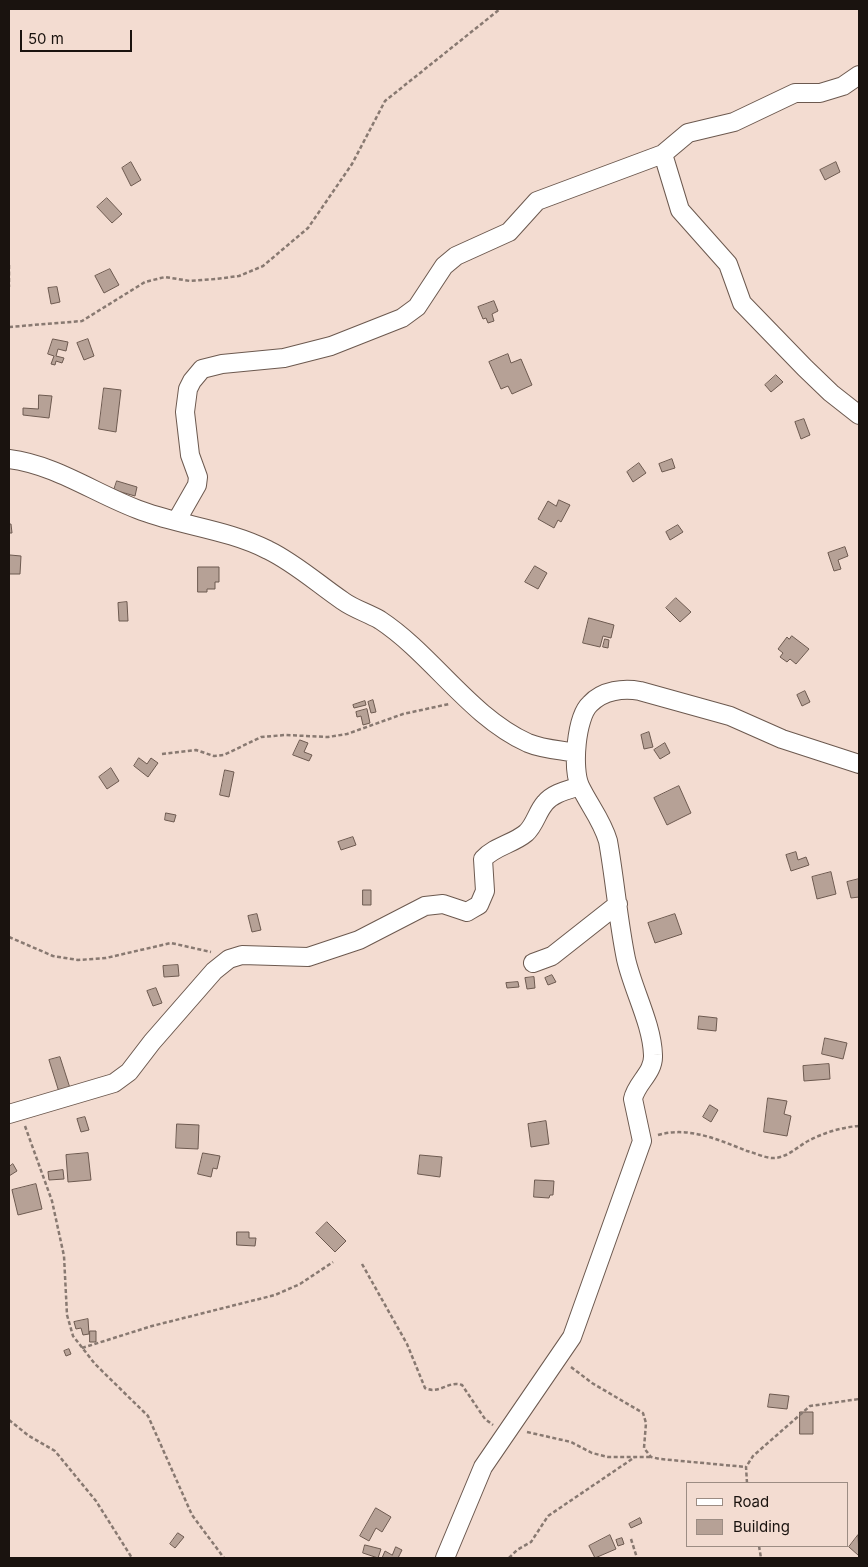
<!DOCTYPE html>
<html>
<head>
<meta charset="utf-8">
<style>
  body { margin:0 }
  #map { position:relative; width:868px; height:1567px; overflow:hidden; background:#f3dcd1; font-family:Inter,sans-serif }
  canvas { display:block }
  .frame { position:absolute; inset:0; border:10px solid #1a130f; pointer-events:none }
  .legend { position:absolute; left:686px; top:1482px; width:162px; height:65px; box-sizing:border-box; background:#f3dcd1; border:1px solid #9c8c83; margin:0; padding:6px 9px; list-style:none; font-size:15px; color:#1a130f }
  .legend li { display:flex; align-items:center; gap:10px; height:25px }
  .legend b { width:25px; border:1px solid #9c8c83 }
  .scale { position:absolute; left:20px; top:30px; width:112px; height:22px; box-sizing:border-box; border:2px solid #1a130f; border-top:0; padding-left:6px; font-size:15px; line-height:18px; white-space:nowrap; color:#1a130f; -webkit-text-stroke:4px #f3dcd1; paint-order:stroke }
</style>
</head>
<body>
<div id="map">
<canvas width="868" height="1567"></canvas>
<div class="frame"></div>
<ul class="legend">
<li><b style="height:6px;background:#fff"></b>Road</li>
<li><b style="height:14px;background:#b6a196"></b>Building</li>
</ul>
<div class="scale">50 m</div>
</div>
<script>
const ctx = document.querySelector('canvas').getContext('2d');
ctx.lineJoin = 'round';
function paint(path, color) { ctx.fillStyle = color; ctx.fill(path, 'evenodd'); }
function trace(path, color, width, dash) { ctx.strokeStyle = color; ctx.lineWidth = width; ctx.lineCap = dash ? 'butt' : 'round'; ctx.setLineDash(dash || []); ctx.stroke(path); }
const building = new Path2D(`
  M131,162L141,180L131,186L122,168Z
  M836,162L840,172L825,180L820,170Z
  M107,198L122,214L112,223L97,207Z
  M110,269L119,285L104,293L95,276Z
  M57,287L60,302L51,304L48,288Z
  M494,301L498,311L492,314L494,321L488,323L486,318L483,319L478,307Z
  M53,339L68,342L66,351L58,349L56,356L64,358L62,363L56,361L55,365L51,364L54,356L48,354Z
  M88,339L94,356L84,360L77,343Z
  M508,354L511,363L521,359L532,385L512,394L508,386L501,389L489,362Z
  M776,375L783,382L771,392L765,385Z
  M104,388L121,390L116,432L99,429Z
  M39,395L52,396L49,418L23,415V408L38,409Z
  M804,419L810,435L801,439L795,422Z
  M672,459L675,468L662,472L659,464Z
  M639,463L646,473L633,482L627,472Z
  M117,481L137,487L135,496L114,490Z
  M559,500L570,505L561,522L558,520L554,528L538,519L548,501L556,506Z
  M9,524H11L12,533H9Z
  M678,525L683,532L670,540L666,532Z
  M845,547L848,556L838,560L841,569L834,571L828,553Z
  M10,555L21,556L20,574H9Z
  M535,566L547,573L538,589L525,582Z
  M198,567H219V582H215V589H207V592H198Z
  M676,598L691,612L680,622L666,608Z
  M127,602L128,621H119L118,603Z
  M589,618L614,625L611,638L603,636L600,647L583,643Z
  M792,636L809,649L796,664L790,659L787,662L780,657L783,653L778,649L787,637L789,639Z
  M605,639L609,640L608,648L603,647Z
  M805,691L810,702L802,706L797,695Z
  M373,700L376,712L371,713L368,702Z
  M365,701L366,705L354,708L353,705Z
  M367,709L370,723L363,725L361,716L357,717L356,712Z
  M649,732L653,747L644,749L641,735Z
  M300,740L308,743L304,752L312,755L309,761L293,755Z
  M665,743L670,753L660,759L654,750Z
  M139,758L147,764L151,758L158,763L148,777L134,766Z
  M111,768L119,781L107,789L99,777Z
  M225,770L234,772L229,797L220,795Z
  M679,786L691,813L667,825L654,798Z
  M166,813L176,815L174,822L165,820Z
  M353,837L356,845L341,850L338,842Z
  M796,852L798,860L806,857L809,865L791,871L786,855Z
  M831,872L836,894L817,899L812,877Z
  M859,879V897L851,898L847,882Z
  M363,890H371V905H363Z
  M257,914L261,930L252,932L248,916Z
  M675,914L682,934L655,943L648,923Z
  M178,965L179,976L164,977L163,966Z
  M552,975L556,982L548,985L545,978Z
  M534,977L535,988L527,989L525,978Z
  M518,982L519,987L507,988L506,983Z
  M156,988L162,1003L153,1006L147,991Z
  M699,1016L717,1018L716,1031L698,1029Z
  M825,1038L847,1043L843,1059L822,1054Z
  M60,1057L70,1088L59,1092L49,1060Z
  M829,1064L830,1079L804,1081L803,1066Z
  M768,1098L787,1101L784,1114L791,1116L787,1136L764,1132Z
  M710,1105L718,1110L711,1122L703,1117Z
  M85,1117L89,1130L81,1132L77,1119Z
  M546,1121L549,1144L531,1147L528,1124Z
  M177,1124L199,1125L198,1149L176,1148Z
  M88,1153L91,1180L68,1182L66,1155Z
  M203,1153L220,1156L217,1169L213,1168L211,1177L198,1174Z
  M420,1155L442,1157L440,1177L418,1174Z
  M13,1164L17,1171L9,1176V1167Z
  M63,1170L64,1179L49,1180L48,1172Z
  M535,1180L554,1181L553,1195H550L549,1198L534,1197Z
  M36,1184L42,1209L18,1215L12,1190Z
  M327,1222L346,1241L335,1252L316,1233Z
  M237,1232H249V1238H256L255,1246L237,1245Z
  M88,1319L89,1334L83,1335L81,1328L76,1329L74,1322Z
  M90,1331H96V1342H90Z
  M69,1349L71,1354L66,1356L64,1351Z
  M770,1394L789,1396L787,1409L768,1407Z
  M800,1412H813V1434H800Z
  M376,1508L391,1517L382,1532L376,1528L369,1541L360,1536Z
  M640,1518L642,1523L631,1528L629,1524Z
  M178,1533L184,1537L175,1548L170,1544Z
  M610,1535L616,1549L595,1558L589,1546Z
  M858,1535L859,1553L858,1555L849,1547Z
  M622,1538L624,1544L618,1546L616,1540Z
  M365,1545L381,1549L378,1558L363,1553Z
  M396,1547L402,1550L398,1558H382L385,1551L392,1555Z`);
const path = new Path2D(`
  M9,265V287
  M9,327L82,321L145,282L165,277L190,281L216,279L239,276L263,266L308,228L352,164L385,101L500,9
  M162,754L196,750L214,756L224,755L261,737L285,735L328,737L347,734L403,714L449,704
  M9,937L53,956L78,960L106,958L171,943L211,952
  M25,1126L52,1201L64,1256L67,1315L73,1336L95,1364L148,1416L192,1515L224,1558
  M658,1135C689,1126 719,1140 747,1151C755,1153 765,1158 773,1158C787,1158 797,1147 808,1141C823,1133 842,1127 859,1126
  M362,1264L407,1344L425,1388C440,1395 448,1380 462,1385L485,1419L493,1425
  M82,1348L152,1326L275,1295L300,1284L333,1262
  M571,1367L592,1383L643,1413L646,1423L644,1448L651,1457L660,1459L746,1467
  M9,1420L29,1436L55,1451L96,1501L132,1558
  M527,1432L571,1442L592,1453L608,1457H650
  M747,1483L746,1467L753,1456L810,1406L859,1399
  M631,1539L637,1558
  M759,1546L761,1558
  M509,1558L517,1550L531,1542L548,1516L635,1457`);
const street = new Path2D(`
  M663,154L680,210L728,264L742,303L805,368L831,393L859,415
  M9,459C57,465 97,495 142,511C183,526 229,530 268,550C295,563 318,584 343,601C354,609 368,613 380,620C433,655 469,716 528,743C542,749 560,750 576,753
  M177,520L197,485L198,477L190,455L185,412L188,389L192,381L202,369L222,364L284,358L331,346L402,318L417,307L444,266L456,256L509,232L537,201L663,154L688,133L734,122L795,93H820L843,86L859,75
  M533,963L552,956L618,904
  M9,1114L114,1083L129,1072L152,1042L214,971L229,959L242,955L308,957L359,940L425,906L443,904L467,912L472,909L479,905L485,891L483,859C495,846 513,844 526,833C535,825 537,812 545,803C553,793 568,790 580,786
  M445,1558L483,1467L572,1337L642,1141L633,1099C636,1083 654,1073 653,1055C652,1024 633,990 626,959C618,920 615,880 608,841C602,820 589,805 580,786C572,769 576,717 590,704C603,690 624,688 640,691L730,716L782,739L859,764`);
paint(building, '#b6a196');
trace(building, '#6d5a50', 1);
trace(street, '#6c594f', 20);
trace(path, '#887971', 2.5, [4, 2.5]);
trace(street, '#fff', 18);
</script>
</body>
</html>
